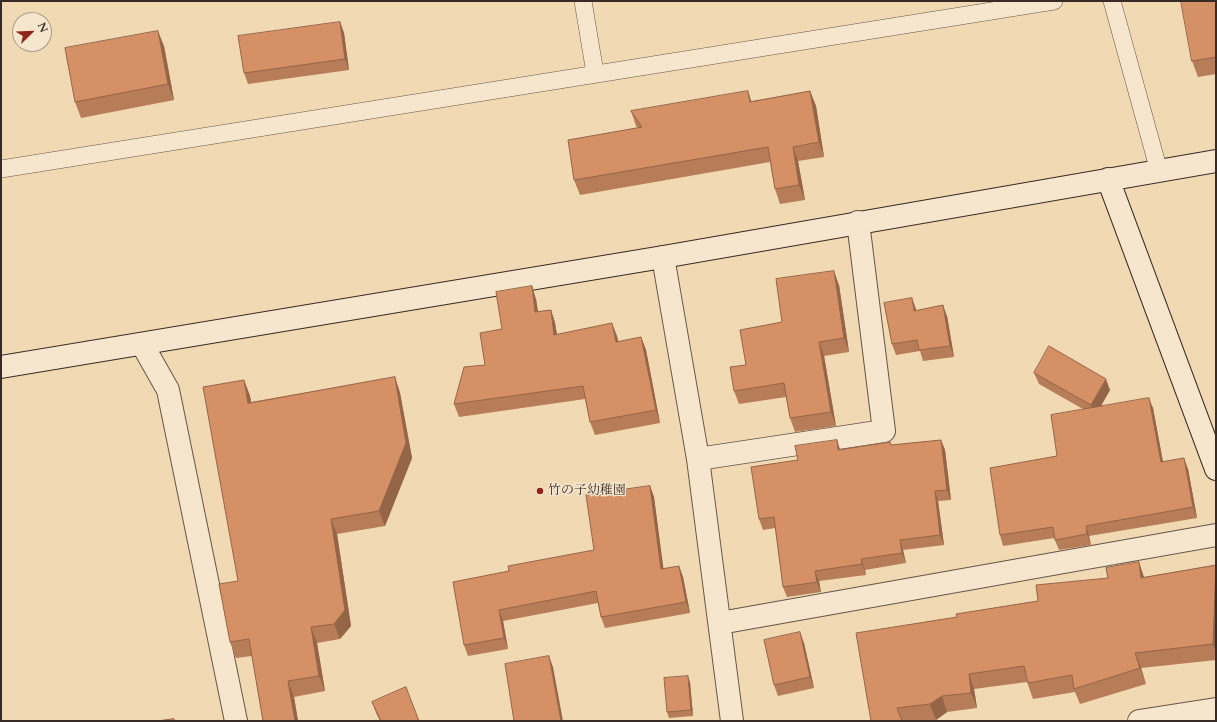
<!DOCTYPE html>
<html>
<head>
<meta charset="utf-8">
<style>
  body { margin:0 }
  #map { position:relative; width:1217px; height:722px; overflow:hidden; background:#f1d9b4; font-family:Cardo,serif }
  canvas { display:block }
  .frame { position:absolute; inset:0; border:2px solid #382a24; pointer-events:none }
  .north { position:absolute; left:12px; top:12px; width:40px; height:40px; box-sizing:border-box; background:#f6e6ce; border:1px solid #aa9b8a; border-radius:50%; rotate:67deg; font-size:11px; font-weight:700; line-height:16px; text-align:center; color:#382a24 }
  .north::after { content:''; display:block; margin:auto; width:14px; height:18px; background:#8f2418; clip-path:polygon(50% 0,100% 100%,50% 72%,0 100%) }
</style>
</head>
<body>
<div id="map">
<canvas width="1217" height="722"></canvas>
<div class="frame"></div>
<div class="north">N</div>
</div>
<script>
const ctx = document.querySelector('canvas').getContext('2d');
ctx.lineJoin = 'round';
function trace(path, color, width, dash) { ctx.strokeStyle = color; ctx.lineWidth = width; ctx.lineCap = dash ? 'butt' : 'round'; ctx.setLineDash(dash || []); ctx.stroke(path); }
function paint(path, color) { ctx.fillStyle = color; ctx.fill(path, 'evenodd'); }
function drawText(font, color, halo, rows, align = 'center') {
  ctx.font = font + ' Cardo,"Noto Serif JP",serif'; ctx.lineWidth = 3; ctx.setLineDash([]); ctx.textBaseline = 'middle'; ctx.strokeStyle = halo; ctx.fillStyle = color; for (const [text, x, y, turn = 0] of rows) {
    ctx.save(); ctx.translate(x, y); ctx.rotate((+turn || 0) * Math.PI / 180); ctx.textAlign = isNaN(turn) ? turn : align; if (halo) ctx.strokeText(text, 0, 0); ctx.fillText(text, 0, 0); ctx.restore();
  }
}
const lane = new Path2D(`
  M583,1L595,73
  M1112,1L1159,171
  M1,169L1054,1`);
const street = new Path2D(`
  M663,257L698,459L732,721
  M142,344L168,390L236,721
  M698,459L884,431L858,222
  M720,623L1216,535
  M1139,721L1216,709`);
const secondary = new Path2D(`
  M1108,179L1216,469
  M1,367L663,257L1216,161`);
const wall = new Path2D(`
  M1216,1V74L1198,77L1192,61Z
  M340,22L344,33L349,70L248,84L244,73Z
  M164,46L174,100L81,118L75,102Z
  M810,91L816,106L824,157L798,161L805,200L780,204L775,189L770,162L580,195L574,180L638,128L636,126L631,111L752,101Z
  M839,285L849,352L824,356L836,426L795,432L790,418L786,397L739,404L734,391L746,365Z
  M536,299L538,312L551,310L555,323L557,335L617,336L618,342L641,337L646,350L660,423L595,435L590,422L585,399L459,417L454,404L485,365L502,329Z
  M917,310L947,316L954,357L923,361L920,351L896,355L892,344Z
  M1034,373L1110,390L1101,406L1153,408L1163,462L1188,469L1197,518L1089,536L1091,545L1059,550L1054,538L1003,546L1000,535L1057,456L1083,409L1039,384Z
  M395,377L400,393L412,458L385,526L337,534L351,626L340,639L317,643L325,691L294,697L298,721H263L252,656L236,658L230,642L238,581L244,380L250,396L251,402Z
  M837,440L840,450L890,442L891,445L941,440L945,450L951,500L938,501L944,545L903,550L906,563L865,570L866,575L819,581L821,592L787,597L783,587L775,528L763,530L759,519L798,460Z
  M650,486L654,497L663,569L679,566L683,577L690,613L605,628L601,617L598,603L503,621L508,649L468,656L464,645L509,571L594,550Z
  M1139,562L1144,577L1216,565V660L1141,668L1146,684L1080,704L1075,692L1033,699L1027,682L974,689L977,708L947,712L936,720L927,721H871L957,617L1038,601L1108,578Z
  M804,643L814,688L778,696L774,685Z
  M690,682L693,716L669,718L667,712Z
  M372,702L419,721H380L376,713Z`);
const shadedWall = new Path2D(`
  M340,22L344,33L349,70L345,59Z
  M158,31L164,46L174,100L168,84Z
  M748,91L753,106L750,102Z
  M810,91L816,106L824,157L819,142Z
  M793,147L798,161L805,200L799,185Z
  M834,271L839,285L849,352L844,338Z
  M532,286L536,299L540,325L535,312Z
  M912,298L916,309L918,322L914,311Z
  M943,305L947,316L954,357L950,346Z
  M551,310L555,323L559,348L554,335Z
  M612,323L617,336L621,355L616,342Z
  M641,337L646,350L660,423L656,410Z
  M819,342L824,356L836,426L831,412Z
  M395,377L400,393L412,458L385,526L379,511Z
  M1106,379L1110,390L1095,416L1091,405Z
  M244,380L250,396L254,419L248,403Z
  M1149,398L1153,408L1165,473L1161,462Z
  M837,440L840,450H838Z
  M941,440L945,450L951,500L947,490Z
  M1184,458L1188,469L1197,518L1193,507Z
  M650,486L654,497L665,580L661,569Z
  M935,491L938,501L944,545L940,535Z
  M331,519L337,534L351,626L340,639L334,624Z
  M1086,526L1089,536L1091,545L1087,534Z
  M900,540L903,550L906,563L902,553Z
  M861,559L865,570L866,575L862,564Z
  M1139,562L1144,578H1141Z
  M679,566L683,577L690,613L686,602Z
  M815,571L819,581L821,592L817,582Z
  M1216,575V652L1213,644Z
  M499,610L503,621L508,649L504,638Z
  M311,627L317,643L325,691L319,676Z
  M800,632L804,643L814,688L810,677Z
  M1135,653L1141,668L1146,684L1140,668Z
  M549,656L553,667L563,721H561Z
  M969,674L974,689L977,708L971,693Z
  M688,676L690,682L693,716L691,710Z
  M288,681L294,697L298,721H295Z
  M942,696L947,712L936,720L930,704Z`);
const building = new Path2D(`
  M1181,1H1216V57L1192,61Z
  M340,22L345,59L244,73L238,36Z
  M158,31L168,84L75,102L65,48Z
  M748,91L750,102L810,91L819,142L793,147L799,185L775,189L768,147L574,180L568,140L642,127L631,111Z
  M834,271L844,338L819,342L831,412L790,418L784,383L734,391L730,367L746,365L740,330L782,322L776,279Z
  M532,286L535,312L551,310L554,335L612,323L616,342L641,337L656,410L590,422L583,386L454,404L464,367L485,365L480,333L502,329L496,292Z
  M912,298L914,311L943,305L950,346L919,350L917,340L892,344L884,303Z
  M1049,346L1106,379L1091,405L1034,373Z
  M395,377L406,443L379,511L331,519L345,610L334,624L311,627L319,676L288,681L295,721H263L249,639L230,642L219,584L238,581L203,387L244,380L248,403Z
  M1149,398L1161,462L1184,458L1193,507L1086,526L1087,534L1055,540L1053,527L1000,535L990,468L1057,456L1051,415Z
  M837,440L838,450L890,442L891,445L941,440L947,490L935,491L940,535L900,540L902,553L861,559L862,564L815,571L817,582L783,587L774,517L759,519L751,467L798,460L795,446Z
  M650,486L661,569L679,566L686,602L601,617L596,591L499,610L504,638L464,645L453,582L509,571L508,566L594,550L586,495Z
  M1139,562L1141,578L1216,565L1213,644L1135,653L1140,668L1074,689L1072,675L1028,683L1024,666L969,674L971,693L942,696L930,704L897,708L902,721H871L856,633L957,617L956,614L1038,601L1036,585L1108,578L1106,568Z
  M800,632L810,677L774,685L764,640Z
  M549,656L561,721H514L505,664Z
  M688,676L691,710L667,712L664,678Z
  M406,687L419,721H381L372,702Z
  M174,719L175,721H158Z`);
const markers = [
  [540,491,4,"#8f2418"]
];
const poiNames = [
  ["竹の子幼稚園",548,491]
];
trace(lane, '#665648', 18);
trace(street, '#665648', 24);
trace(secondary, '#382a24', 24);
trace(lane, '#f6e6ce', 17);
trace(street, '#f6e6ce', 22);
trace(secondary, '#f6e6ce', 22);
paint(wall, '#b77c58');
paint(shadedWall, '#956547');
paint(building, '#d59066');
trace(building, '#956547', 1);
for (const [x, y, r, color] of markers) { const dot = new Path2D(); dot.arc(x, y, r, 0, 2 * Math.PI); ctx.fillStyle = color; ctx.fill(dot); trace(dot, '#f6e6ce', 1.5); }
drawText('13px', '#382a24', '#f6e6ce', poiNames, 'left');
</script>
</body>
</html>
